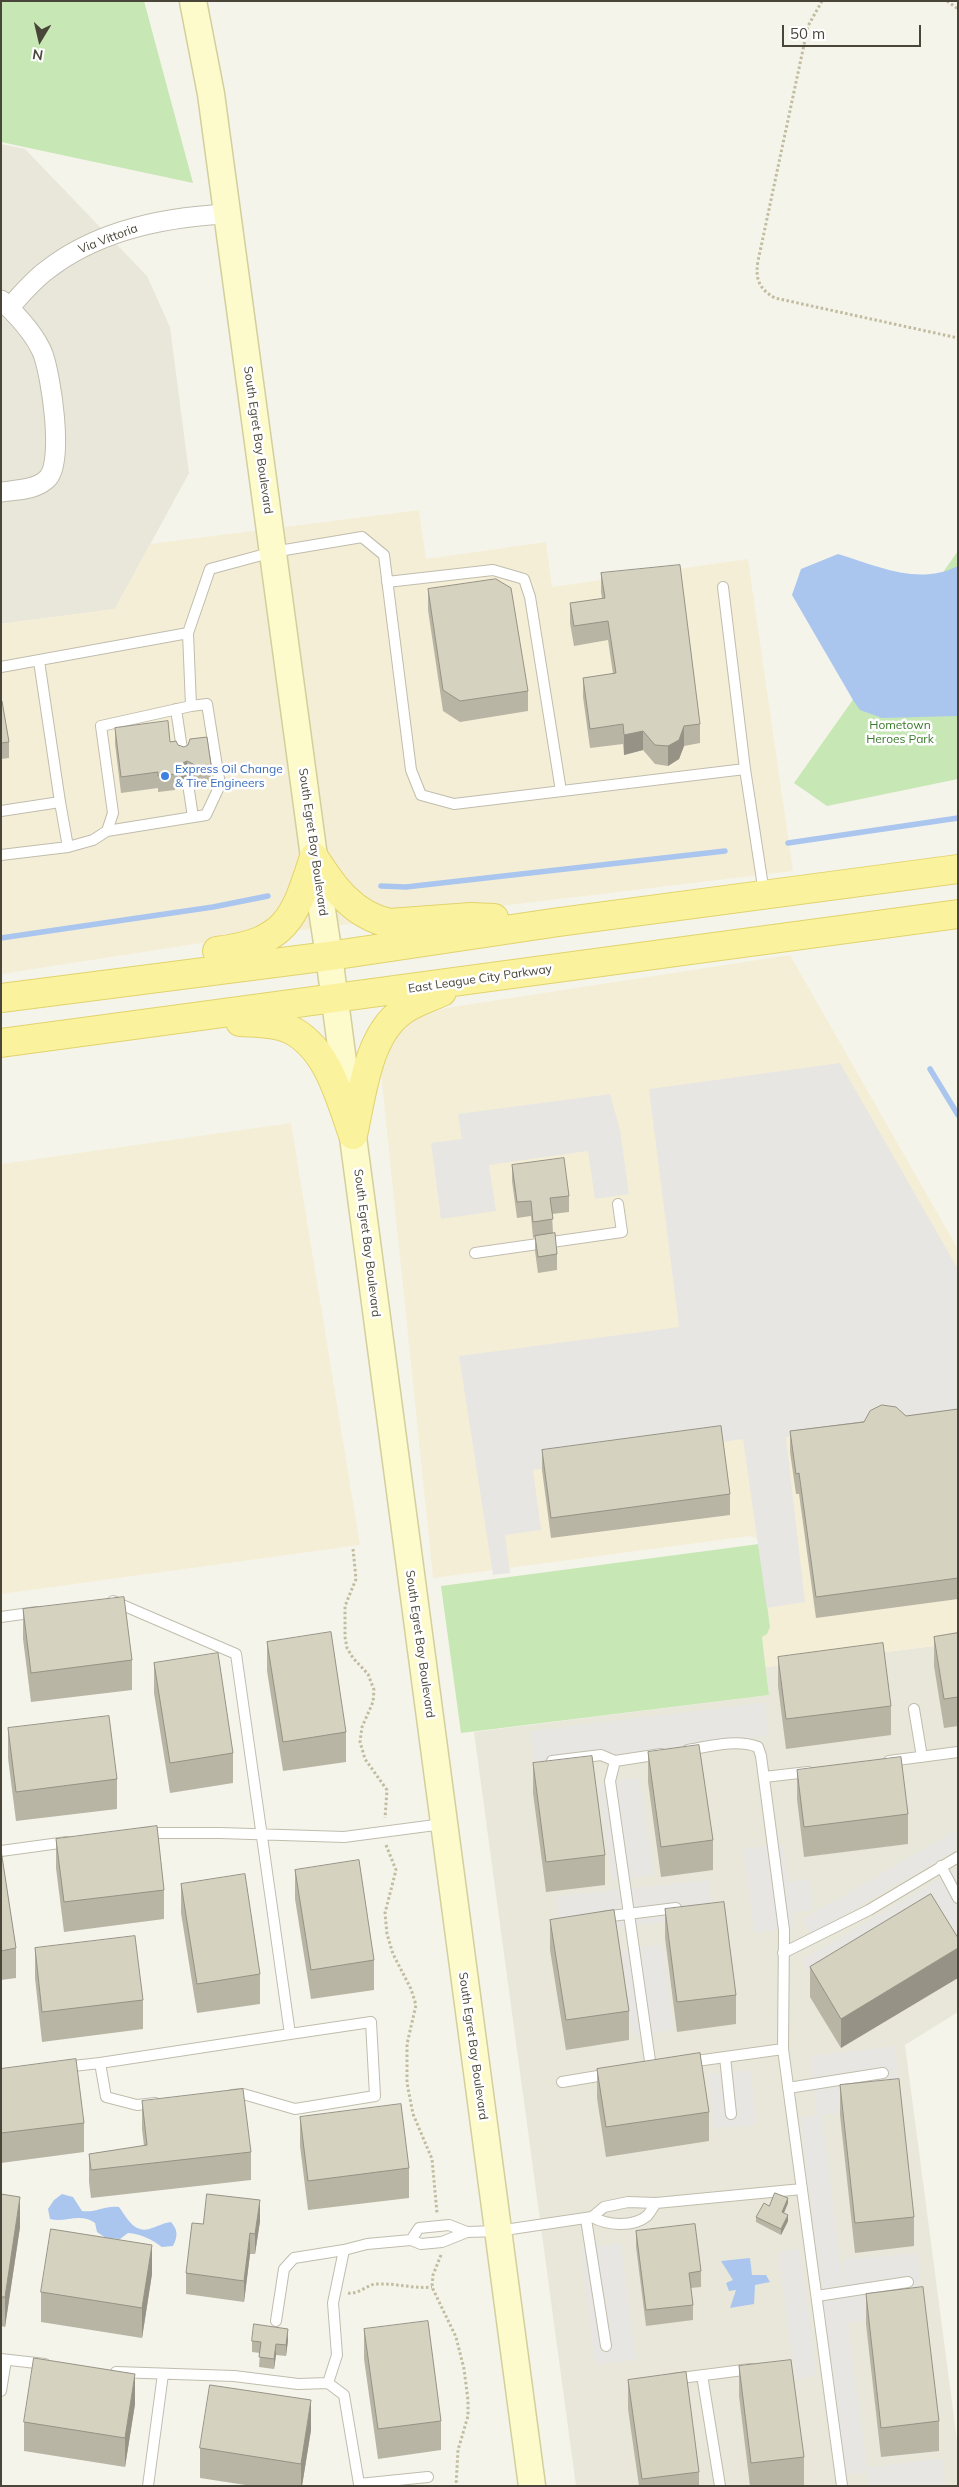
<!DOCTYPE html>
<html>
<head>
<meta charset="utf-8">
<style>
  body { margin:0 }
  #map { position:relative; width:959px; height:2487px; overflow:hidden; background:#f5f4eb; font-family:Mulish,sans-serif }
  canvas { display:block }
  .frame { position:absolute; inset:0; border:2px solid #494639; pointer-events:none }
  .north { position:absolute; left:15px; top:15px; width:50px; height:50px; -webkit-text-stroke:4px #fff; paint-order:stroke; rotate:189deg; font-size:14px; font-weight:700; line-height:20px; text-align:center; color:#494639 }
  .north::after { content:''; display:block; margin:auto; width:18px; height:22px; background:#494639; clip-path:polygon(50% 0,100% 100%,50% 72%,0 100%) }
  .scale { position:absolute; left:782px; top:25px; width:139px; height:22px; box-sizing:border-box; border:2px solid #494639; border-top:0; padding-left:6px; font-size:15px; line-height:18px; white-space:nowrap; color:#494639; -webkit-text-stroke:4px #fff; paint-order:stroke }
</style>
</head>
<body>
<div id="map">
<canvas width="959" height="2487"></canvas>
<div class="frame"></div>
<div class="north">N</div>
<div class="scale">50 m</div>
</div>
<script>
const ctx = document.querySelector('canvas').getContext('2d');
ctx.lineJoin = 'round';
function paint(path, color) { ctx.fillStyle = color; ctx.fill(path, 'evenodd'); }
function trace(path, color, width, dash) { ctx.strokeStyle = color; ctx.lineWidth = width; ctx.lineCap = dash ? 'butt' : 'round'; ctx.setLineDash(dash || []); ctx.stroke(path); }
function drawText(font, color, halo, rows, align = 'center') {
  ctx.font = font + ' Mulish,sans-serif'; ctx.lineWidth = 5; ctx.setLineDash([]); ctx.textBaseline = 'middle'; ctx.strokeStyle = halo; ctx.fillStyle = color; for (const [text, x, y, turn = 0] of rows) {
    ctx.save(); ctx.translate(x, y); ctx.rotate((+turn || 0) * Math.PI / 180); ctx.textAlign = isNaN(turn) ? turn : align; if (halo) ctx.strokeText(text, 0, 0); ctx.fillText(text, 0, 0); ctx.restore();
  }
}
const residential = new Path2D(`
  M1,144L25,149L147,276L170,327L189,473L115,609L1,624Z
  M958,1643V2012L905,2045L958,2448V2486H576L474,1732L769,1695L766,1667Z`);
const commercial = new Path2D(`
  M419,510L426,559L546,542L552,587L748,559L793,871L234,938L1,974V624L115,609L150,544Z
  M790,955L958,1249V1643L766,1667L762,1637L770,1627L759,1544L756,1538L750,1536L433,1578L381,1073L384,1060L395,1037L413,1020L446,1008Z
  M291,1123L360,1545L1,1594V1164Z`);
const green = new Path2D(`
  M1,1H144L193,183L1,142Z
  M958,551V779L827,806L794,783Z
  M759,1544L770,1627L767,1634L762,1637L769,1695L461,1733L441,1586Z`);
const parking = new Path2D(`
  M840,1063L958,1269V1415L786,1437L805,1602L767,1608L743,1439L533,1470L541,1530L505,1535L510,1573L493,1575L459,1356L679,1327L649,1089Z
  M610,1094L620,1130L629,1194L595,1199L588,1151L489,1165L496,1211L441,1219L431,1143L462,1139L458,1114Z
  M765,1702L769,1736L535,1764L531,1731Z
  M640,1778L654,1875L612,1881L598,1783Z
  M958,1829V1849L811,1934L803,1919Z
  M783,1844L788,1882L809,1879L813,1910L793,1913L794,1928L754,1933L743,1849Z
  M958,1868V1964L813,1979L802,1960Z
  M709,1880L713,1917L560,1933L556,1896Z
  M663,1945L674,2030L632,2036L621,1950Z
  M895,2046L902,2105L822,2115L847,2316L843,2259L918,2253L923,2316L848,2323L867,2468L942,2458L946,2486H870L867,2469L863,2473L845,2474L800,2118L817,2115L810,2056Z
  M751,2070L756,2125L714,2128L709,2074Z
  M621,2243L636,2360L595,2365L581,2248Z
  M800,2249L817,2376L795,2379L778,2252Z`);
const water = new Path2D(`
  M838,554C878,566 918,586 958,566V716L882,718L860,710L853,700L792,595L801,569Z
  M62,2194L73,2197L82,2211C96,2213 105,2205 119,2207C127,2218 135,2235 152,2228C159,2226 163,2223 171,2222C178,2230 178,2236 173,2246L162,2247C151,2239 141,2234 128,2233L120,2239L106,2238L97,2232L95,2223C80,2212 66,2223 50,2219L48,2209L54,2200Z
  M750,2258L752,2275H766L770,2282L755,2285L754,2304L730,2308L736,2290L729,2291L726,2283L733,2280L721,2261Z`);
const stream = new Path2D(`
  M788,843L958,818
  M381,886L406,887L725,851
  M1,938L213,907L268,896
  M930,1069L958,1115`);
const path = new Path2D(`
  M822,1L808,26L758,261C755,279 759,289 775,298L958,338
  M947,1L958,9
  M353,1549L356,1579L345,1606V1637L347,1648L353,1658L368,1674L374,1690L373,1702L362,1727L360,1742L365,1759L387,1790L385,1818
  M386,1845L396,1870L385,1913L387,1934L393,1954L411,1989L416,2005L407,2044V2083L413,2114L432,2159L437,2213
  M441,2255L433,2275L432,2287L456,2337L464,2369L468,2400V2416L458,2450L456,2486
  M348,2293C359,2295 367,2284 377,2284C396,2283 413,2289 432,2287`);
const service = new Path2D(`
  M387,582L493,570L524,579L530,597L561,791
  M723,587L745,769
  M1,667L188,633L210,569L273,552L362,537L384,555L411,770L421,795L454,804L745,769L764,893
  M176,709L183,756
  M188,784L193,817
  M60,802L68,847
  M1,811L60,802L39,661
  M107,831L206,815L220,785L207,704L191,706
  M1,855L68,847L93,840L107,831L113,813L101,726L191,706L188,633
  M475,1253L622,1232L618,1204
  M113,1601L236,1654L290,2034L371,2022L375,2096L295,2109L243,2094L232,2095
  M1,1617L37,1612
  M914,1709L922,1757
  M688,1750C711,1746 736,1739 758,1747L761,1756L784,1930L783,2049L842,2486
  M552,1761L601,1755L615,1761
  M889,1761L958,1752
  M764,1777L808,1772
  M144,1833H220L344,1837L443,1824
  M1,1851L67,1842
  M941,1866L958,1898
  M603,1917L676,1908
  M783,1953L869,1910L958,1857
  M725,2057L731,2114
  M689,2062L783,2049
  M100,2063L290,2034
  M64,2067L100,2063L106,2097L137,2105L155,2103
  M651,2068L610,1781L615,1761L661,1754
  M562,2082L610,2074
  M788,2088L883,2073
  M592,2217C607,2225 632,2228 647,2216C650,2213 653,2207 656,2203
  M586,2219L606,2346
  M411,2240L419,2228L449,2225L467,2232L498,2231L592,2217L604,2207L628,2202L656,2203L802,2189
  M817,2296L908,2282
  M276,2321L284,2269L294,2258L344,2250
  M1,2359L45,2364
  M116,2372L234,2376L298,2384L328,2383L337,2355L333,2303L344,2250L367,2244L411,2240L421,2244L442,2242L467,2232
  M702,2375L720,2486
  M673,2379L751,2369
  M328,2383L344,2395L359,2484L428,2477
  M1,2391L6,2360
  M148,2486L163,2374`);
const minor = new Path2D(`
  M1,300C17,315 35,334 43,354C51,376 64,460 48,478C37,490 16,490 1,492
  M9,308C21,295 33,280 47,270C98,230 164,217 227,214`);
const secondary = new Path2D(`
  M193,1L211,94L314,857L329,956L532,2486`);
const primary = new Path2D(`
  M314,857C333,887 353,915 389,923L471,917L494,918
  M217,951C287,942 294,919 314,857
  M1,998L329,956L559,922L958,869
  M240,1022C256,1023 274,1022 289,1029C328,1047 340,1099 353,1135
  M1,1043L958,914
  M353,1135C362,1096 367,1037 401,1012C412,1003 429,998 442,992`);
const wall = new Path2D(`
  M601,573L700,724V743L684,746L679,759L668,766L655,764L643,750L624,755L623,744L590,748L583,697V678L613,674L608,640L574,646L570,623V603L602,599L601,592Z
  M428,589L528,691V711L460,722L443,711L428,610Z
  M1,701L9,742V758L1,759Z
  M115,728L170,742L178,745L211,765V781L195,783L193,779L187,777L183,779L181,785L175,786V790L158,792V788L121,793L115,744Z
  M512,1165L569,1196V1212L552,1214L553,1233L557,1254V1270L538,1273L535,1251V1237L533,1238L531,1216L517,1218L512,1181Z
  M958,1409V1599L816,1618L799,1494H796L790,1452V1431Z
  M542,1450L730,1494V1515L551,1538L542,1470Z
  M23,1609L132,1660V1690L31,1702L23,1639Z
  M958,1633V1726L944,1728L934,1666V1637Z
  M267,1642L346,1732V1762L283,1771L267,1671Z
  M778,1657L891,1706V1735L786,1749L778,1686Z
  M154,1663L233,1753V1783L170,1793L154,1693Z
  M8,1728L117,1779V1809L16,1821L8,1758Z
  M648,1752L713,1840V1870L661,1877L648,1782Z
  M533,1763L605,1855V1885L546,1892L533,1793Z
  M797,1770L908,1814V1844L804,1857L797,1799Z
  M56,1839L164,1890V1919L64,1932L56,1868Z
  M1,1850L16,1948V1978L1,1980Z
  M295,1870L374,1960V1990L311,1999L295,1899Z
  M181,1884L260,1974V2004L197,2013L181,1913Z
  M931,1894L841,2048L810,1997V1967Z
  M665,1909L736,1995V2024L677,2032L665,1938Z
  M550,1920L629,2011V2040L566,2050L550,1950Z
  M35,1948L143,2000V2029L42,2042L35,1978Z
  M1,2069L84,2123V2152L1,2163Z
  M597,2069L709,2112V2141L606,2157L597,2098Z
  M840,2085L914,2217V2246L855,2253L840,2115Z
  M142,2101L251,2152V2180L91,2198L89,2182V2154L144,2146L142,2129Z
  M300,2117L409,2168V2198L308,2210L300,2146Z
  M1,2194L20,2227L5,2327L1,2326Z
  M788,2203L784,2213L788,2221L781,2235L756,2222V2217L769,2206Z
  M260,2221L255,2254H250L244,2302L186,2294V2273L203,2224Z
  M636,2231L701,2271V2287L691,2288L693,2305V2320L646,2326L636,2247Z
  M152,2274L142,2338L41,2322V2292Z
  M866,2294L939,2421V2451L881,2457L866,2324Z
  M364,2329L441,2421V2450L378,2459L364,2359Z
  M288,2340L286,2356L276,2355L274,2369L259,2367L260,2353L252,2352V2341Z
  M739,2366L804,2457V2486H750L739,2396Z
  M628,2380L699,2472V2486H639L628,2409Z
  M135,2404L125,2467L24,2451V2422Z
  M311,2430L302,2486H252L200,2478V2448Z`);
const shadedWall = new Path2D(`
  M684,726V746L679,759L668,766V746Z
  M643,731V750L624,755V735Z
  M187,761V777L183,779L181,785V769L183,763Z
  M958,1948V1978L841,2048V2019Z
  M20,2197V2227L5,2327V2297Z
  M788,2198V2203L782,2217V2212Z
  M260,2200V2221L255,2254V2234Z
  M788,2215V2221L781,2235V2229Z
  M250,2233V2254L244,2302V2281Z
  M152,2245V2274L142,2338V2308Z
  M288,2329V2340L286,2356V2345Z
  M276,2344V2355L274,2369V2359Z
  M135,2374V2404L125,2467V2438Z
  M311,2400V2430L302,2486H301V2464Z`);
const building = new Path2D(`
  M680,565L700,724L684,726L679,740L668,746L655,745L643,731L624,735L623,724L590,729L583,678L616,673L608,621L574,626L570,603L605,598L601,573Z
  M496,579L511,588L528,691L460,701L443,690L428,589Z
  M1,701H2L9,742L1,743Z
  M168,721L170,742L176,741L178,745L184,747L188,745L190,739L207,737L211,765L195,767L193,764L187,761L183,763L181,769L175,770V774L158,776V772L121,777L115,728Z
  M564,1158L569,1196L550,1198L553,1219L533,1222L531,1201L517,1202L512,1165Z
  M555,1233L557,1254L538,1257L535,1236Z
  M882,1405L896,1407L906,1416L958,1409V1578L816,1597L799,1473L796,1474L790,1431L864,1422L870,1411Z
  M721,1426L730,1494L551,1518L542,1450Z
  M124,1597L132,1660L31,1673L23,1609Z
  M331,1632L346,1732L283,1742L267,1642Z
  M958,1633V1697L944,1699L934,1637Z
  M883,1643L891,1706L786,1719L778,1657Z
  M218,1653L233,1753L170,1763L154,1663Z
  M109,1716L117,1779L16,1792L8,1728Z
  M699,1745L713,1840L661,1847L648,1752Z
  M592,1756L605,1855L546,1862L533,1763Z
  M901,1757L908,1814L804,1827L797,1770Z
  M157,1826L164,1890L64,1902L56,1839Z
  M1,1850L16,1948L1,1951Z
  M359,1860L374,1960L311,1970L295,1870Z
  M245,1874L260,1974L197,1984L181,1884Z
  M931,1894L958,1938V1948L841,2019L810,1967Z
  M724,1902L736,1995L677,2002L665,1909Z
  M614,1910L629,2011L566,2020L550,1920Z
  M135,1936L143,2000L42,2012L35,1948Z
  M700,2053L709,2112L606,2127L597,2069Z
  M76,2059L84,2123L1,2133V2069Z
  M899,2079L914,2217L855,2223L840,2085Z
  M243,2089L251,2152L91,2170L89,2154L147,2145L142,2101Z
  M401,2104L409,2168L308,2181L300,2117Z
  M775,2193L788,2198L782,2212L788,2215L781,2229L756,2217L764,2203L769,2206Z
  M1,2194L20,2197L5,2297H1Z
  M207,2194L260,2200L255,2234L250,2233L244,2281L186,2273L192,2223L203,2224Z
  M695,2224L701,2271L689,2273L693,2305L646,2310L636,2231Z
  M51,2229L152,2245L142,2308L41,2292Z
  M923,2287L939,2421L881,2428L866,2294Z
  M428,2321L441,2421L378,2429L364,2329Z
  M254,2324L288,2329L286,2345L276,2344L274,2359L259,2357L261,2342L252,2341Z
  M34,2358L135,2374L125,2438L24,2422Z
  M791,2360L804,2457L751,2463L739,2366Z
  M686,2372L699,2472L642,2479L628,2380Z
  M210,2385L311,2400L301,2464L200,2448Z`);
const markers = [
  [165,776,5,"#3f7fe0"]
];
const streetNames = [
  ["Via Vittoria",108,239,-21],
  ["South Egret Bay Boulevard",258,440,82],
  ["South Egret Bay Boulevard",313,842,82],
  ["East League City Parkway",480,979,-8],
  ["South Egret Bay Boulevard",367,1243,83],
  ["South Egret Bay Boulevard",420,1644,82],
  ["South Egret Bay Boulevard",473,2046,82]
];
const parkNames = [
  ["Hometown",900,725],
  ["Heroes Park",900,739]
];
const shopNames = [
  ["Express Oil Change",175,769],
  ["& Tire Engineers",175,783]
];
paint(residential, '#e9e7d9');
paint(commercial, '#f5eed7');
paint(green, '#c7e7b5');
paint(parking, '#e7e6e2');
paint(water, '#aac6ef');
trace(stream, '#aac6ef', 5.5);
trace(service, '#c0bdad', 12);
trace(minor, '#c0bdad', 21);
trace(secondary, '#d3cf9c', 29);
trace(primary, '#e1d36d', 30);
trace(path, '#c2bc9f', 3, [2.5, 2.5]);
trace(service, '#fff', 10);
trace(minor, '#fff', 19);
trace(secondary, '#fdfacc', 26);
trace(primary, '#fbf29d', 28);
paint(wall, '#b8b5a5');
paint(shadedWall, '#969386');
paint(building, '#d6d2c0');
trace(building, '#969386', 1);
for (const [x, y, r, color] of markers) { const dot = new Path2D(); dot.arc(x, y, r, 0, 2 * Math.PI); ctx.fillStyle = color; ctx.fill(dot); trace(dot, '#fff', 2); }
drawText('12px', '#494639', '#fff', streetNames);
drawText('12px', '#3c7a2d', '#fff', parkNames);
drawText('12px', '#366cbe', '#fff', shopNames, 'left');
</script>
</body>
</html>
